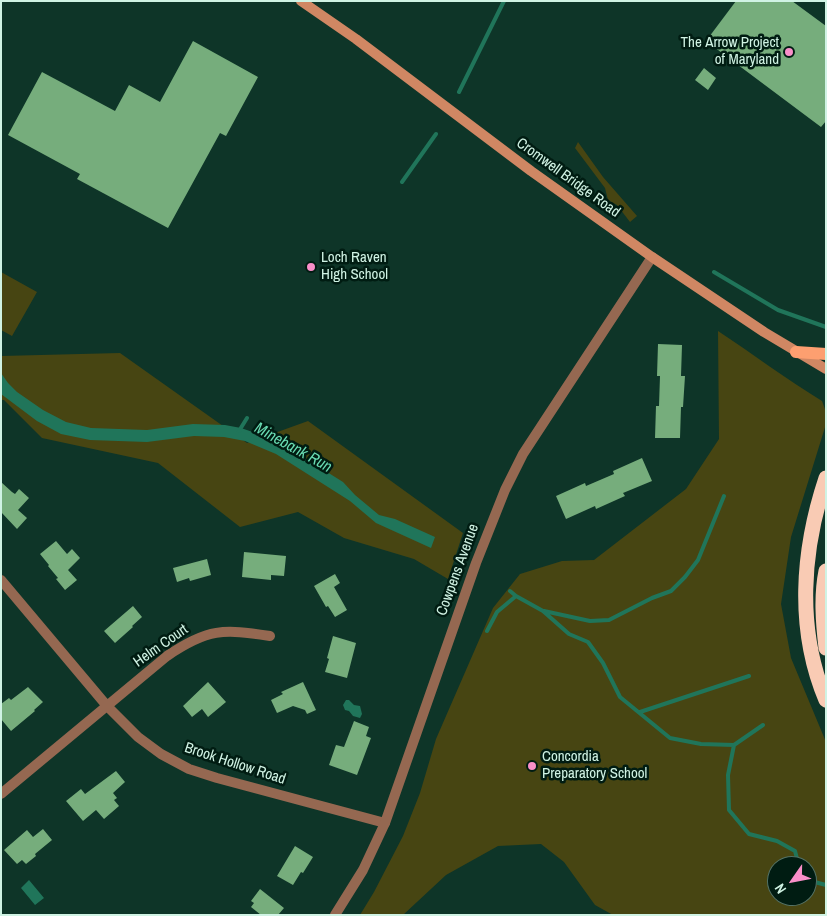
<!DOCTYPE html>
<html>
<head>
<meta charset="utf-8">
<style>
  body { margin:0 }
  #map { position:relative; width:827px; height:916px; overflow:hidden; background:#0e3528; font-family:"Archivo Narrow",sans-serif }
  canvas { display:block }
  .frame { position:absolute; inset:0; border:2px solid #d0f3e4; pointer-events:none }
  .north { position:absolute; left:767px; top:856px; width:50px; height:50px; box-sizing:border-box; background:#001c12; border:1px solid #537266; border-radius:50%; rotate:237deg; font-size:14px; font-weight:700; line-height:20px; text-align:center; color:#d0f3e4 }
  .north::after { content:''; display:block; margin:auto; width:18px; height:22px; background:#f98fc9; clip-path:polygon(50% 0,100% 100%,50% 72%,0 100%) }
</style>
</head>
<body>
<div id="map">
<canvas width="827" height="916"></canvas>
<div class="frame"></div>
<div class="north">N</div>
</div>
<script>
const ctx = document.querySelector('canvas').getContext('2d');
ctx.lineJoin = 'round';
function paint(path, color) { ctx.fillStyle = color; ctx.fill(path, 'evenodd'); }
function trace(path, color, width, dash) { ctx.strokeStyle = color; ctx.lineWidth = width; ctx.lineCap = dash ? 'butt' : 'round'; ctx.setLineDash(dash || []); ctx.stroke(path); }
function drawText(font, color, halo, rows, align = 'center') {
  ctx.font = font + ' "Archivo Narrow",sans-serif'; ctx.lineWidth = 5; ctx.setLineDash([]); ctx.textBaseline = 'middle'; ctx.strokeStyle = halo; ctx.fillStyle = color; for (const [text, x, y, turn = 0] of rows) {
    ctx.save(); ctx.translate(x, y); ctx.rotate((+turn || 0) * Math.PI / 180); ctx.textAlign = isNaN(turn) ? turn : align; if (halo) ctx.strokeText(text, 0, 0); ctx.fillText(text, 0, 0); ctx.restore();
  }
}
const green = new Path2D(`
  M578,142L603,177L637,216L630,222L617,205L608,200L605,188L575,148Z
  M1,272L37,292L12,336L1,330Z
  M718,331C753,354 786,379 822,401L826,412V424L791,537L781,604L791,658L826,742V915H613L595,905L564,862L541,844L498,846L446,875L403,915H360L374,892L403,836L420,793L436,739L493,608L520,574L562,561L594,560L686,489L719,439ZM777,866H807V896H777Z
  M120,353L247,443L308,421L463,533L448,579L414,559L344,538L298,512L240,527L158,463L42,438L4,400H1V356Z`);
const water = new Path2D(`
  M1,373L8,383L17,392L43,410L66,422L91,428L147,430L193,424L225,425L241,428L276,440L343,482L355,495L379,515L395,519L435,537L431,548L376,523L350,501L276,454L245,441L224,437L194,436L147,442L90,440L61,434L37,421L1,394Z
  M346,700H349L354,705L360,706L362,714L360,718L353,716L349,711L345,710L343,705Z
  M29,880L44,898L35,905L21,888Z`);
const stream = new Path2D(`
  M459,92L504,1
  M402,182L436,134
  M714,272L778,310L826,327
  M239,431L247,418
  M510,591L516,596L543,611L569,634L588,642L603,663L620,697L670,738L701,744L734,745L728,775L729,810L749,834L777,841L795,851L799,866
  M544,611L590,621L609,620L652,598L671,591L685,577L698,560L724,496
  M487,631L497,612L516,596
  M640,712L749,676
  M734,745L763,725
  M807,880L826,885`);
const building = new Path2D(`
  M736,1H792L826,26V121L821,127L706,41Z
  M193,41L258,77L226,136L220,133L168,228L77,179L80,174L8,135L42,72L115,111L129,85L160,102Z
  M704,68L716,78L708,90L695,80Z
  M658,344L682,345L681,376H685L683,407H681L680,438H655L656,406H659L660,376H657Z
  M642,458L652,481L623,493L625,496L596,509L595,506L566,519L556,496L585,483L586,486L614,474L613,471Z
  M1,482L12,492L15,494L19,489L29,498L18,510L27,518L17,529L1,512Z
  M56,541L67,554L72,549L80,558L68,570L77,580L65,590L56,579L58,578L48,566L49,565L40,554Z
  M244,552L286,556L284,576L271,575V580L242,577Z
  M207,559L211,575L190,581L189,578L177,582L173,568Z
  M335,574L340,583L334,587L347,610L335,617L328,606L326,607L314,586Z
  M133,606L142,617L132,626L133,627L115,643L104,631Z
  M333,636L356,643L347,678L325,672L329,659L327,658Z
  M208,682L226,702L208,717L202,709L192,717L183,706Z
  M303,682L316,710L307,714L305,710L293,706L277,713L271,700L283,694L281,692Z
  M28,687L43,702L34,710L35,711L11,731L1,719V704L9,698L11,700Z
  M354,721L369,727L366,736L371,738L357,775L329,765L336,745L344,747Z
  M116,771L125,782L113,793L117,798L114,800L119,806L104,819L96,810L83,821L66,801L81,789L85,794Z
  M43,829L52,840L35,854L36,856L26,864L22,860L17,864L4,850L27,830L33,837Z
  M295,846L313,857L303,873L301,872L293,885L277,876Z
  M260,889L284,908L278,915H261L251,907L254,903L251,901Z`);
const minor = new Path2D(`
  M1,580L107,706L138,737L161,754L189,769L217,778L385,823
  M1,794L167,656C208,628 223,629 270,636`);
const tertiary = new Path2D(`
  M335,915L363,870L385,823L476,563L505,490L523,454L652,257`);
const secondary = new Path2D(`
  M301,1L356,39L531,171L652,257L764,332L826,369`);
const primary = new Path2D(`
  M796,352L826,354`);
const motorway = new Path2D(`
  M826,478C802,550 796,629 826,700
  M826,571C821,596 823,622 826,648`);
const markers = [
  [789,52,5,"#f98fc9"],
  [311,267,5,"#f98fc9"],
  [532,766,5,"#f98fc9"]
];
const poiNames = [
  ["The Arrow Project",779,43,"right"],
  ["of Maryland",779,60,"right"],
  ["Loch Raven",321,258],
  ["High School",321,275],
  ["Concordia",542,757],
  ["Preparatory School",542,774]
];
const streetNames = [
  ["Cromwell Bridge Road",568,178,36],
  ["Cowpens Avenue",458,570,-70],
  ["Helm Court",161,646,-35],
  ["Brook Hollow Road",235,764,18]
];
const waterNames = [
  ["Minebank Run",293,448,29]
];
paint(green, '#474512');
paint(water, '#20755a');
trace(stream, '#20755a', 4);
paint(building, '#76ad7c');
trace(minor, '#956851', 10);
trace(tertiary, '#956851', 10);
trace(secondary, '#d08763', 10);
trace(primary, '#fd9f70', 12);
trace(motorway, '#f9cbb4', 15);
for (const [x, y, r, color] of markers) { const dot = new Path2D(); dot.arc(x, y, r, 0, 2 * Math.PI); ctx.fillStyle = color; ctx.fill(dot); trace(dot, '#001c12', 2); }
drawText('15px', '#d0f3e4', '#001c12', poiNames, 'left');
drawText('15px', '#d0f3e4', '#001c12', streetNames);
drawText('italic 16px', '#69dcb3', '#001c12', waterNames);
</script>
</body>
</html>
